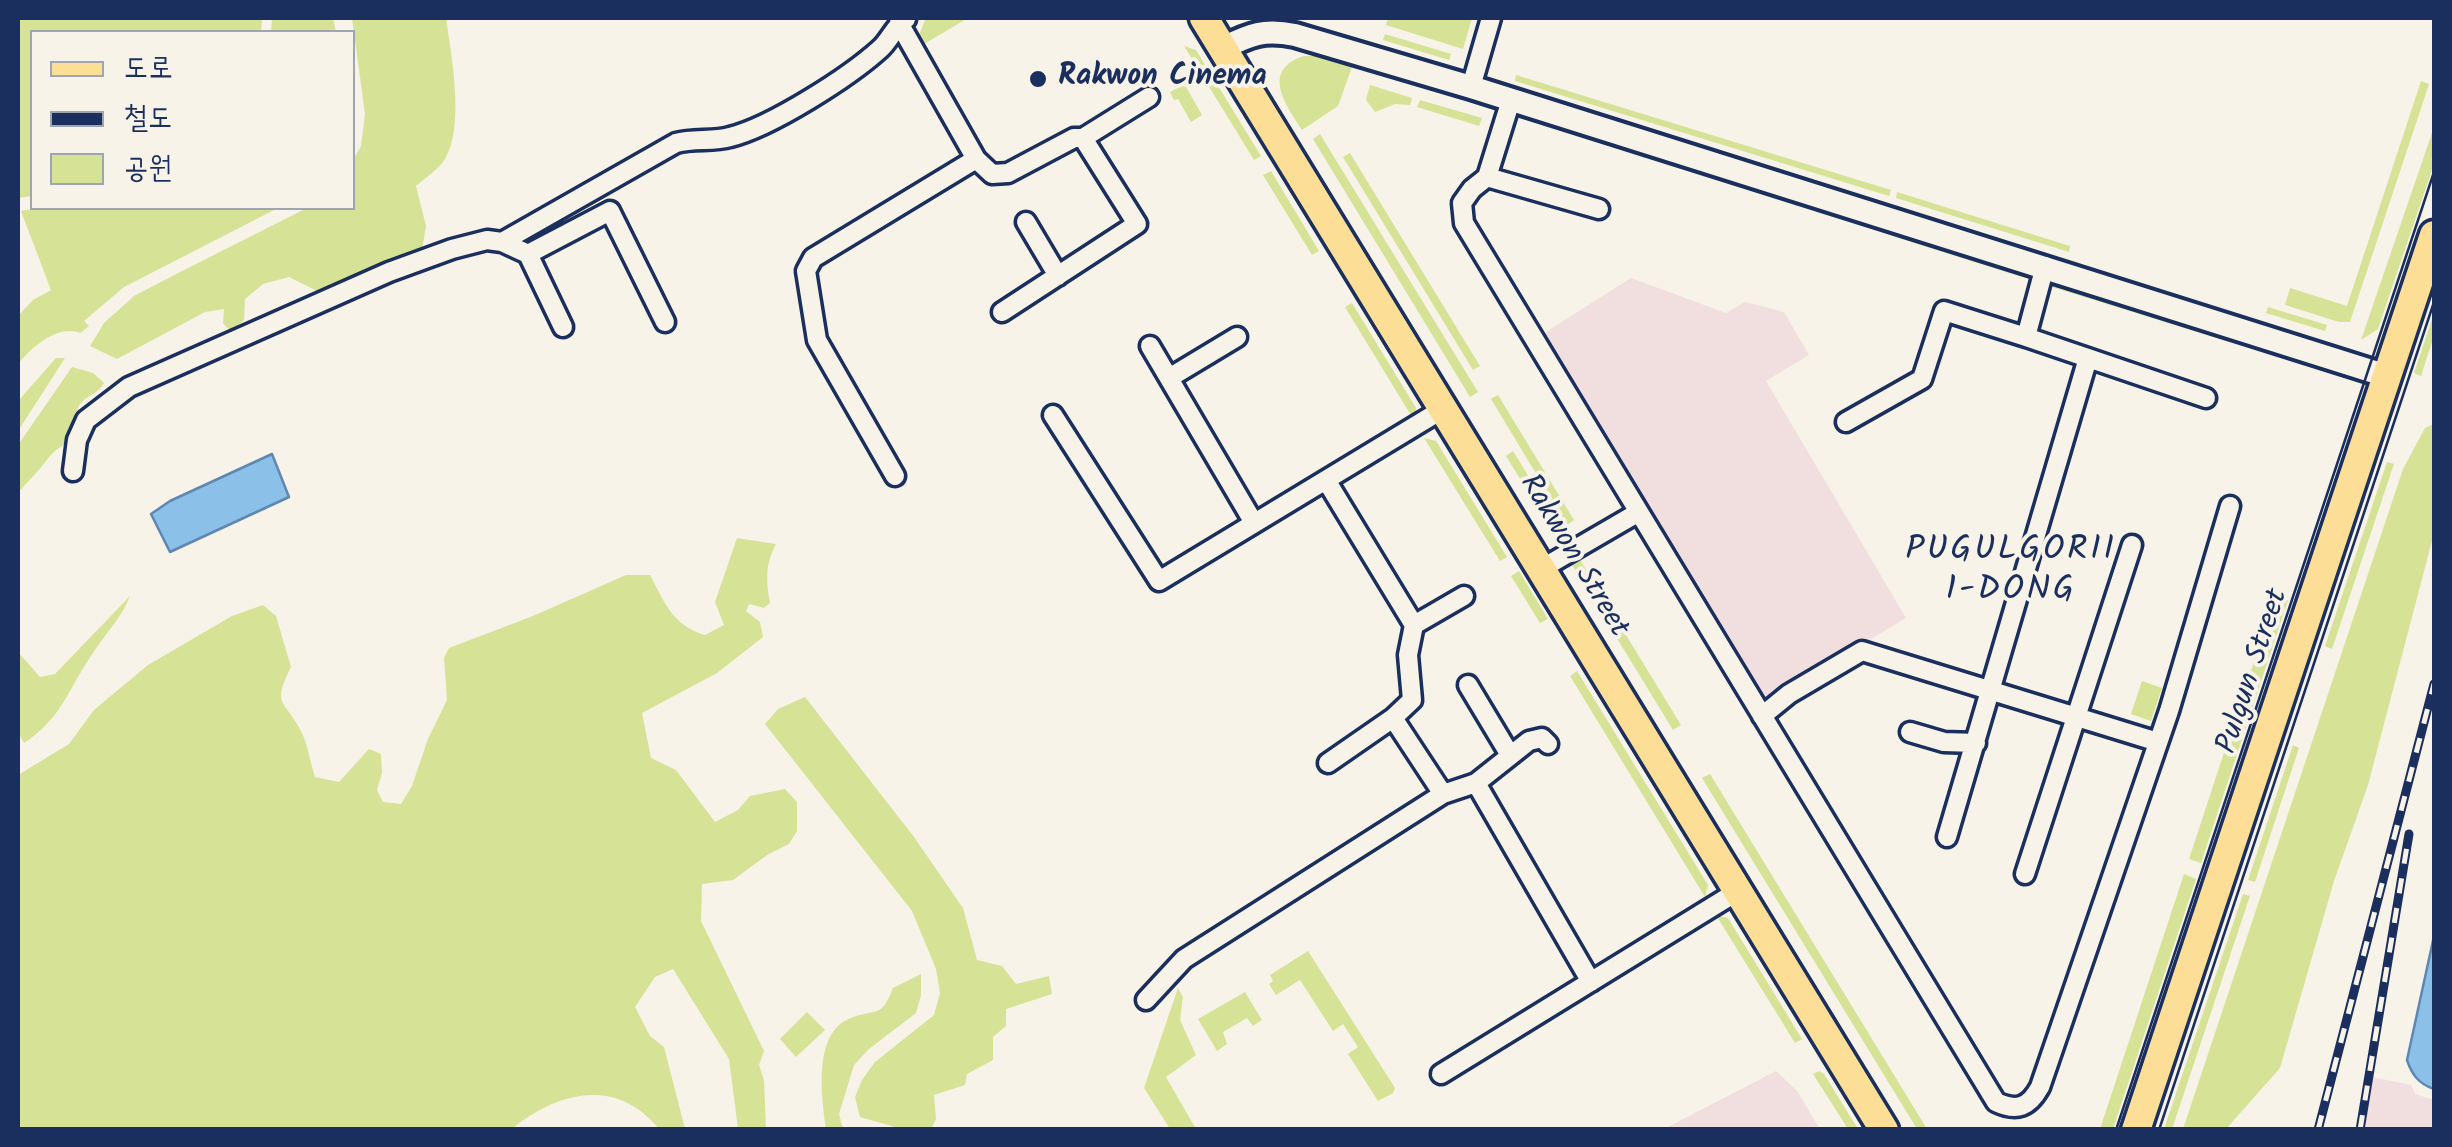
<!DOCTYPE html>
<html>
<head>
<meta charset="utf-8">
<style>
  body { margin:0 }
  #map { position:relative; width:2452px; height:1147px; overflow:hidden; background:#f7f3e8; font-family:Kalam,"Poor Story",sans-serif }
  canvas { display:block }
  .frame { position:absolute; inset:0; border:20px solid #1b2f5e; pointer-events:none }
  .legend { position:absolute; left:30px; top:30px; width:325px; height:180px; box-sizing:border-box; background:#f7f3e8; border:2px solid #9fa5b1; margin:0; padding:12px 18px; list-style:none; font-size:30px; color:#1b2f5e }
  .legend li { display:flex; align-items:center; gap:20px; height:50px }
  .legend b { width:50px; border:2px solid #9fa5b1 }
</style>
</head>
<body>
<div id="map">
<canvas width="2452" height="1147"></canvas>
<div class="frame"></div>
<ul class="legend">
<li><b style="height:12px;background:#fdde96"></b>도로</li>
<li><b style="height:12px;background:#1b2f5e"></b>철도</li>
<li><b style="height:28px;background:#d6e295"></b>공원</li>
</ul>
</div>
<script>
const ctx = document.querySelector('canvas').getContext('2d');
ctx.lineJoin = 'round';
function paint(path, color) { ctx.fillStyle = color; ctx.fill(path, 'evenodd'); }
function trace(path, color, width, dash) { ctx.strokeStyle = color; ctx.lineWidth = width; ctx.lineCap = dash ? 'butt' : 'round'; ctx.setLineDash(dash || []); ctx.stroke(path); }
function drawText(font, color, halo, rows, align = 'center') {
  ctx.font = font + ' Kalam,sans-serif'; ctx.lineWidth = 8; ctx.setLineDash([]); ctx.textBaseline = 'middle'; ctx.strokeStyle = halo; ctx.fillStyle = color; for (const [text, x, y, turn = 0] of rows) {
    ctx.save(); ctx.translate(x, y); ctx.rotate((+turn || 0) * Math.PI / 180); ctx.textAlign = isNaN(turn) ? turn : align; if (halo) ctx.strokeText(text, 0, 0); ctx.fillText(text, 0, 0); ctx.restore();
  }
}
const built = new Path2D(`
  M1631,278L1726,313L1745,302L1784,312L1809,355L1766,381L1906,618L1761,705L1538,337Z
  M1776,1071L1797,1091L1820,1129H1664Z
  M2372,1077L2411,1085L2415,1094L2434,1100V1129H2363Z`);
const green = new Path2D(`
  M18,18H262L261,32H32V196L18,198Z
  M272,18H333L336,32H271Z
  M352,18H446C451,54 465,126 445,159C439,169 425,178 416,186L426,226L422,250L319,292L289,277L263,284L245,299L244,320L231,332L223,323L224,309L205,312L117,359L90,346L104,323L134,296L184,270L307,208H352L353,160L361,146L365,114Z
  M926,18H968L924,44L919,35Z
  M1388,18H1472L1463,49L1386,25Z
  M1385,34L1451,54L1449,60L1383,40Z
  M1184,46L1196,50L1261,156L1254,160Z
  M1304,56H1317L1352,67L1338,106L1302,130C1286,105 1260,70 1304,56Z
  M1516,75L1891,190L1889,196L1515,81Z
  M2421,81L2429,84L2350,322H2339L2285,305L2290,288L2347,306Z
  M1370,85L1412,98L1410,105L1395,104L1375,112L1366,100Z
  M1182,86L1186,87L1202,115L1191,122L1178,99L1174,100L1170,92Z
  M1420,100L1482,118L1479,126L1417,107Z
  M2434,127V164L2378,329L2361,340Z
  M1320,134L1478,392L1470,397L1313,139Z
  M1350,153L1480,366L1473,370L1343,157Z
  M1271,171L1319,251L1312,255L1263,175Z
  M1897,192L2070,246L2069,252L1896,198Z
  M39,208H278L124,287L84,321L89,326L80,333C57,324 31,348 18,364V316L33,300L51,290L21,211Z
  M1893,231L2037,276L2035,281L1892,236Z
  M2050,281L2227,336L2226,341L2049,286Z
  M1352,303L1416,408L1415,422L1345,307Z
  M2268,307L2327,325L2325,331L2266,313Z
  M2434,313V336L2421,376L2414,373Z
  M56,358H65L18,431V401Z
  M72,367L93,373L104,383C98,394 87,395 80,404C73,414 78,426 73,435C68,445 55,448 49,457C40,470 29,480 18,493V445Z
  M1498,395L1574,520L1567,525L1491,399Z
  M2434,424V533L2368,785L2334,881L2280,1068L2226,1129H2183L2403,469L2425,428Z
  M1424,438L1436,441L1507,557L1500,561Z
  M1513,451L1561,529L1554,534L1506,456Z
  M2387,462L2394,464L2332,649L2325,646Z
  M737,538L776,544C765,565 766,580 770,603L764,608L749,604L746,611L760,622L763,637L717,673L642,713L651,758L676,770L715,822L738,810L750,796L785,789L797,802V831L789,844L767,855L733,880L702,884L701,921L764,1051L759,1065L764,1080L766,1129H738L729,1059L673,969L655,977L635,1007L650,1036L664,1047L685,1129H659C617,1077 558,1091 512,1129H18V775L69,744L94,710L148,665L232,616L263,605L276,616L291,667C271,707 285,699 301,731C308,744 310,763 315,777L339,782L369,749L381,754L382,773L377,790L383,802L401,804L412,786L428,739L447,700L444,658L449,648L533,616L626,575H650C665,603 672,625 705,635L724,625L715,602Z
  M1577,555L1681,725L1673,730L1569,560Z
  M1519,571L1548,619L1540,623L1511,576Z
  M2276,595L2288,600L2201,863L2189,859Z
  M130,596C121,619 104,635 91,656C68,690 61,719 24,743L18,732V652L40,677L55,674Z
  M1577,671L1708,885L1705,897L1570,676Z
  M2142,681L2162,688L2151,721L2131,714Z
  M805,697L914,837L963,908L977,960L1002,966L1016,984L1049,976L1052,994L1006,1009V1026L993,1037V1060L967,1074L965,1085L934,1095L936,1119L931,1129H902L860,1117L855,1097L862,1080L875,1062L934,1015L940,993L936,969L912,911L765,724L778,709Z
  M2293,745L2299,748L2255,882L2248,880Z
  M1710,774L1927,1129H1917L1702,778Z
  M2184,874L2196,879L2113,1129H2100Z
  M2243,894L2250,896L2172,1129H2164Z
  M1716,915L1728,918L1802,1039L1795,1043Z
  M1308,951L1395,1088L1393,1093L1378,1101L1348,1054L1358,1047L1343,1024L1333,1031L1300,980L1276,995L1269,984L1273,981L1270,975Z
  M921,974V995L916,1013L869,1049L854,1065L839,1114L843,1129H826C822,1098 812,1032 851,1018C877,1008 881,1019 893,988Z
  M1178,988L1183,997L1180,1020L1196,1055L1166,1077L1196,1129H1170L1144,1088Z
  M1245,992L1262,1020L1253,1026L1247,1018L1223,1032L1227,1044L1217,1051L1198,1019Z
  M807,1012L825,1030L796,1057L780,1039Z
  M1819,1071L1824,1074L1858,1129H1848L1813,1074Z`);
const water = new Path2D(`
  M272,454L289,497L170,552L151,514L170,501Z
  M2434,936V1089C2419,1084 2412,1075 2407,1060Z`);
const street = new Path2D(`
  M1471,87L1491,18
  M1511,100L1487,177L1472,189L1462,203L1464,223L1996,1102C2017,1112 2029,1107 2040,1087L2169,711L2230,506
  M976,159L992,174L1008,173L1074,138H1083L1149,97
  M1487,177L1599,209
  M1026,222L1058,276
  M502,242L676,143C694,138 713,142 730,137C771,127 849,77 880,49C890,40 894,27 906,19
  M528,254L610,211L665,322
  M2045,266L2026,337L2206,398
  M1002,312L1137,224L1083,138
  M1150,346L1254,523
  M1169,378L1237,337
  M1053,415L1159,581L1443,409
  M1846,422L1922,379L1944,311L2026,337
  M73,471L77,440L86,420L129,387L389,272L452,249L487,240L502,242L528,254L563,327
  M895,476L817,340L806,271L813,258L976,159L899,23
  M1326,480L1414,625
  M1541,569L1639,512
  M1468,685L1510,755
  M1762,716L1789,694L1862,651L2158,742
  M1393,718L1443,794
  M1910,732L1944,742L1976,743
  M1328,763L1393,718L1412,700L1408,655L1414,625L1464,596
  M1476,783L1591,982
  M1947,837L2088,358
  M2025,874L2132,545
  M1146,1000L1184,959L1443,794L1476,783L1529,741L1542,738L1548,744
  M1441,1074L1738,891`);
const secondary = new Path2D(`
  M1223,48C1251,34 1264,29 1295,35L1471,87L2387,376`);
const primary = new Path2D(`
  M1204,18L1884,1130
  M2136,1130L2434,235`);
const tram = new Path2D(`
  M2116,1130L2434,172
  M2159,1130L2434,302`);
const rail = new Path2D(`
  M2318,1130L2434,684
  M2360,1130L2409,834`);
const markers = [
  [1038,79,10,"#1b2f5e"]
];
const poiNames = [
  ["Rakwon Cinema",1058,79]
];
const streetNames = [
  ["Rakwon Street",1572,557,59],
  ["Pulgun Street",2255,672,-72]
];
const quarterNames = [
  ["PUGULGORII",2011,553],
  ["1-DONG",2011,593]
];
paint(built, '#f1dfe0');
paint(green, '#d6e295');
paint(water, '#8bc1e9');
trace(water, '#5e87b1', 2.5);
trace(street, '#1b2f5e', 25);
trace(secondary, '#1b2f5e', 30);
trace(primary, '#1b2f5e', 35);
trace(street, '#f7f3e8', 18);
trace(secondary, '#f7f3e8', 22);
trace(primary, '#fdde96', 28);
trace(tram, '#1b2f5e', 2.5);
trace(rail, '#1b2f5e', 9);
trace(rail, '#f7f3e8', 5, [15]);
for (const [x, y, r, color] of markers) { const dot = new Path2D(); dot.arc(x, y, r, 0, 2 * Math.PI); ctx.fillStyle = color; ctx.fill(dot); trace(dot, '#f7f3e8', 4); }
drawText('bold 30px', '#1b2f5e', '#f7f3e8', poiNames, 'left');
drawText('30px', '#1b2f5e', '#f7f3e8', streetNames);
ctx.letterSpacing = '2.5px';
drawText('35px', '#1b2f5e', '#f7f3e8', quarterNames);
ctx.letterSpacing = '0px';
</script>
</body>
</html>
